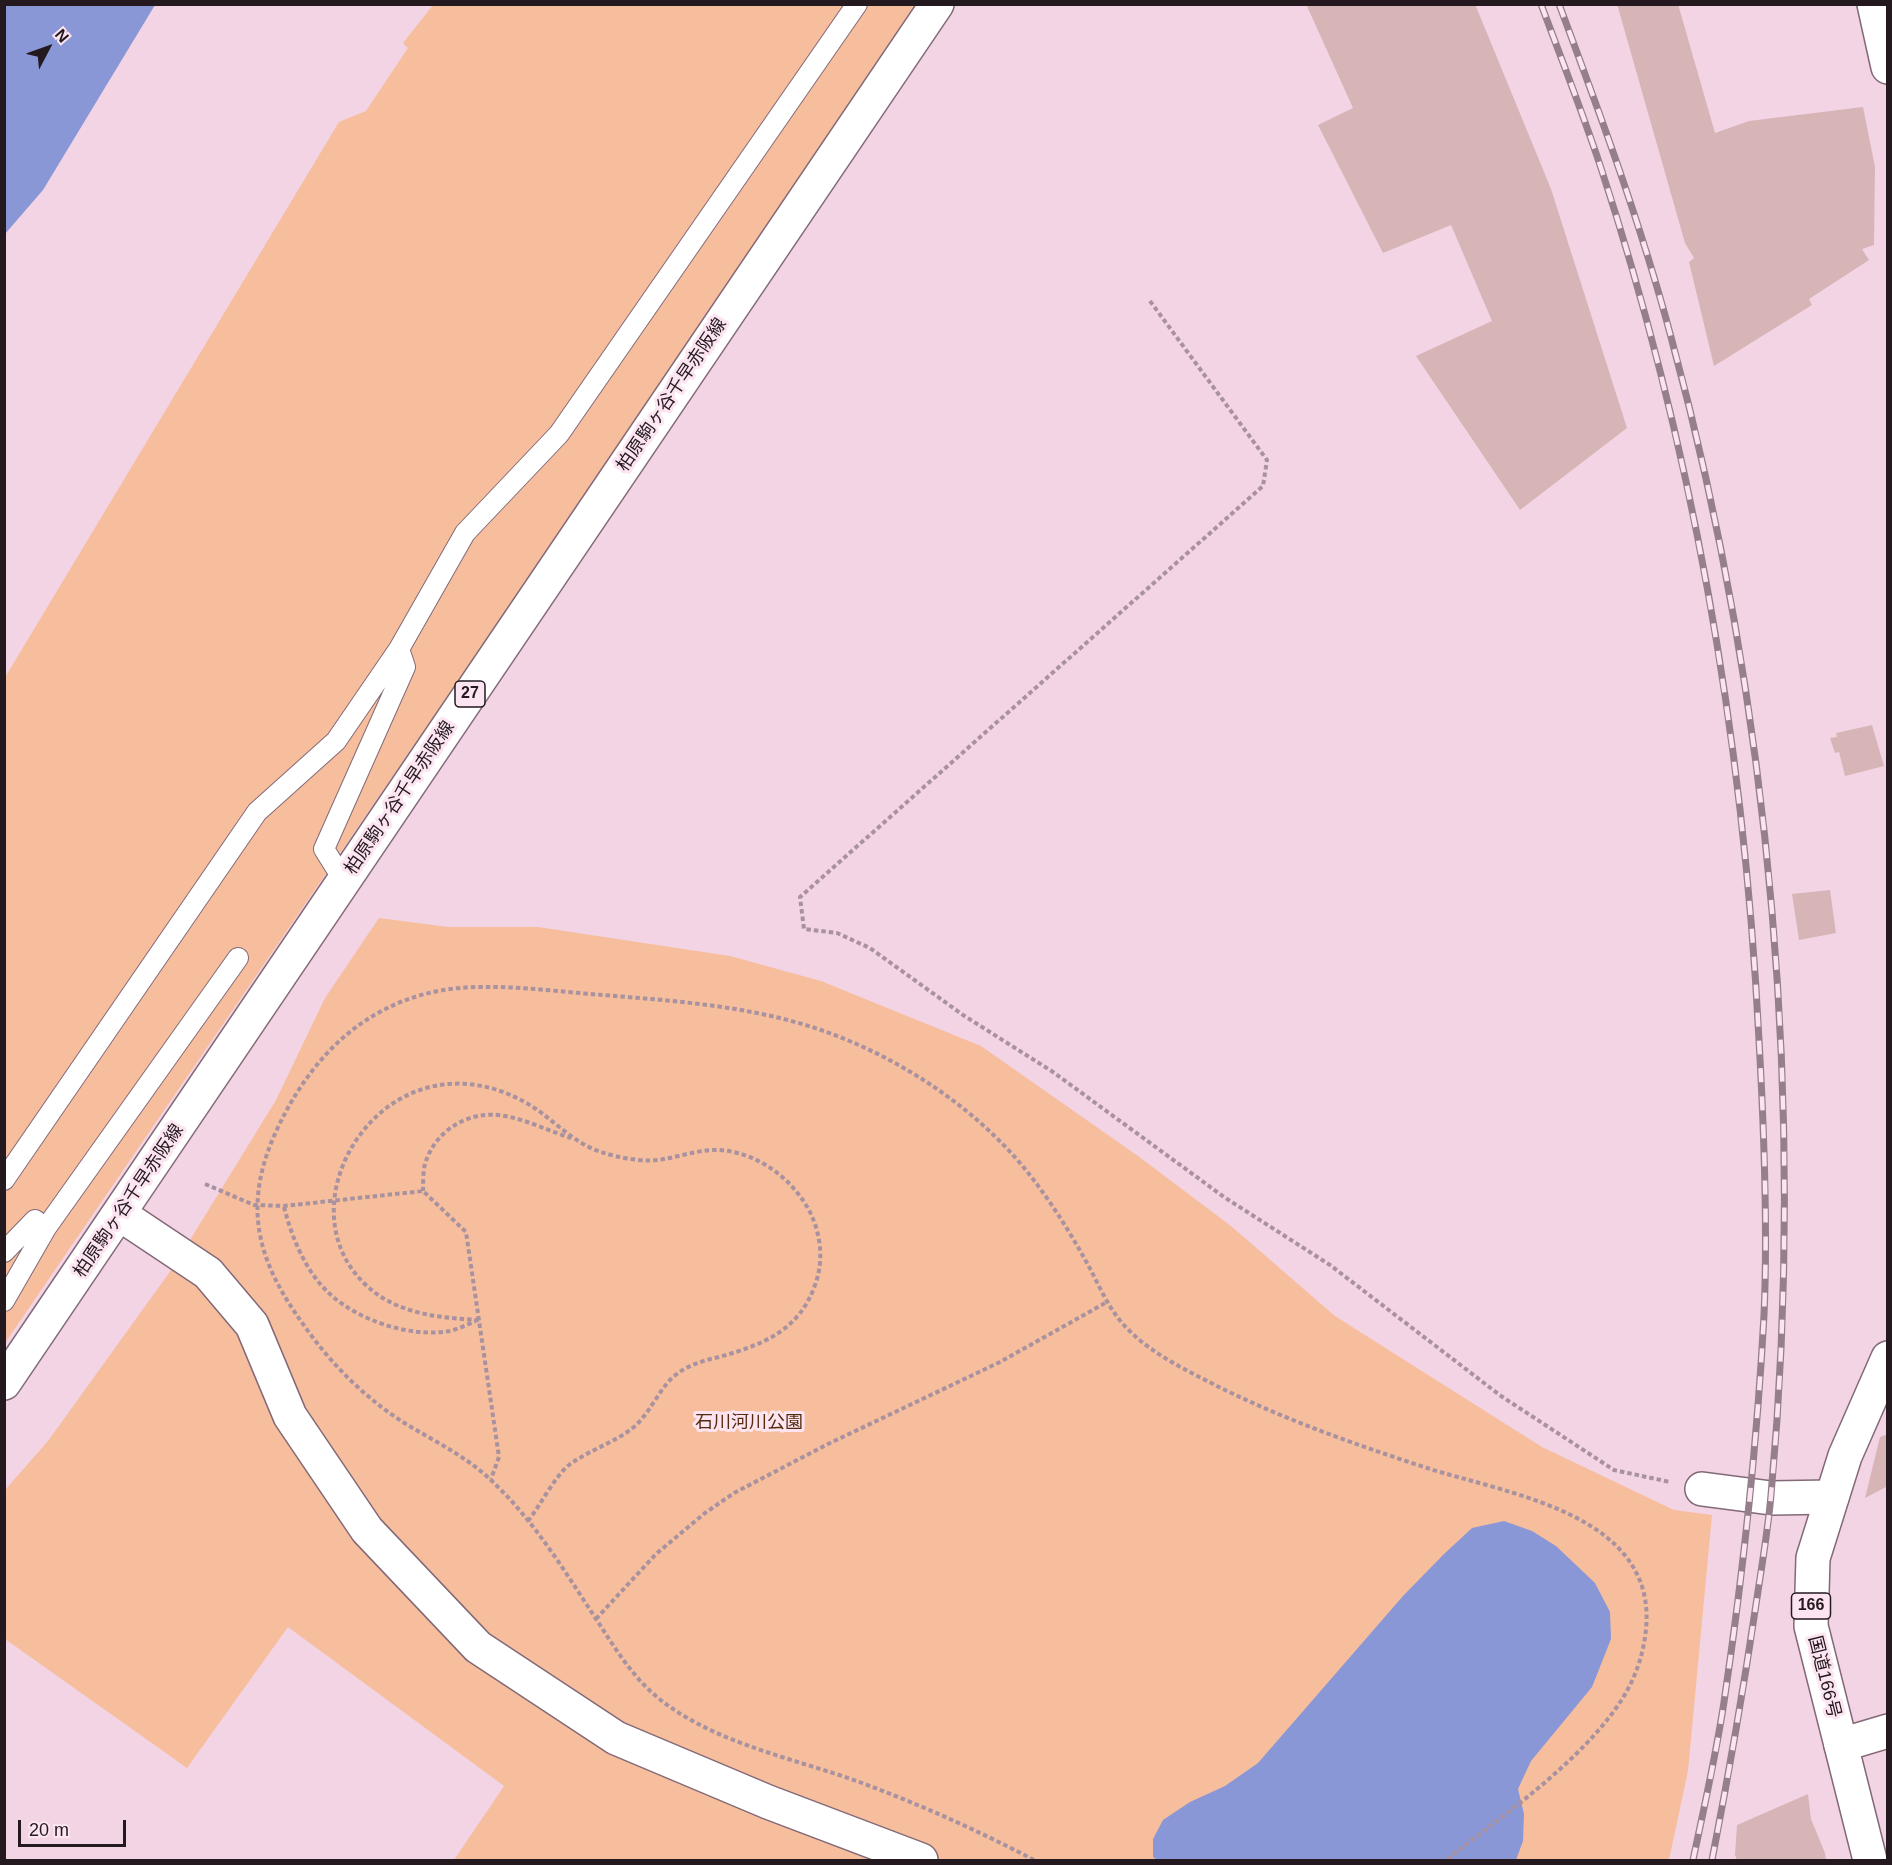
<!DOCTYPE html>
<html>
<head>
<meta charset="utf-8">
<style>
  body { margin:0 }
  #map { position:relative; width:1892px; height:1865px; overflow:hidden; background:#f2d4e5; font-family:Arial,sans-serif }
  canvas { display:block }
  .frame { position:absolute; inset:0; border:6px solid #23191f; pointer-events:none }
  .north { position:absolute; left:18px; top:18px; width:60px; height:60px; -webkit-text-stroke:4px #fce4f1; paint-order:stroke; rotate:49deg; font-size:16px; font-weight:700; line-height:24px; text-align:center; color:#23191f }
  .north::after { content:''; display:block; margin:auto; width:21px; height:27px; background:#23191f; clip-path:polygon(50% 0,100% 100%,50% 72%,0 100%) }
  .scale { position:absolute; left:18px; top:1820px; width:108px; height:27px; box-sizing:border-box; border:3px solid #23191f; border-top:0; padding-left:8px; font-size:18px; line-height:21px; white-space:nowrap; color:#23191f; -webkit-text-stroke:4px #fce4f1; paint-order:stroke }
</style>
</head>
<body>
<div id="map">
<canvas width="1892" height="1865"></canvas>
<div class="frame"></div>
<div class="north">N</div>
<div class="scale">20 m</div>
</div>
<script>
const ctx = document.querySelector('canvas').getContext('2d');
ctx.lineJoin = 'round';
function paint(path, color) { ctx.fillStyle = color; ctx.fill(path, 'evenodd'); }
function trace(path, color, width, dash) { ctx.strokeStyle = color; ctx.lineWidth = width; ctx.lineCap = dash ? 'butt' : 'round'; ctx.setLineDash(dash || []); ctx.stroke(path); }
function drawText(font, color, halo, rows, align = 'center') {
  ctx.font = font + ' Arial,"Noto Sans JP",sans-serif'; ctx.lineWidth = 6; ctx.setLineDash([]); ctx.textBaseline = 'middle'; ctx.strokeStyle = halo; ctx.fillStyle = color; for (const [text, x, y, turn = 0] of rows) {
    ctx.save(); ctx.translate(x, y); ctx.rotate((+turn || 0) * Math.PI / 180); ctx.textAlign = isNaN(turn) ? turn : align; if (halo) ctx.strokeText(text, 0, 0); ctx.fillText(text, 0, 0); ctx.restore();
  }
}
const green = new Path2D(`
  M433,5H920L5,1343L4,679L339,122L366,111L408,48L403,43Z
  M379,918L448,927H538L730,956L821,981L981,1046L1138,1156L1231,1226L1335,1316L1542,1447L1674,1510L1712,1515L1688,1771L1669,1860H454L504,1786L288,1627L187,1768L5,1639V1490L48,1441L174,1266L276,1100L325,998Z`);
const water = new Path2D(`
  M5,4L155,5L43,190L5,234Z
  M1504,1521L1532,1531L1556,1546L1595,1583L1610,1612L1611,1639L1592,1687L1531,1761L1518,1789L1524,1814L1523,1841L1516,1860H1157L1153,1857V1839L1163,1820L1190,1802L1225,1786L1258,1763L1403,1596L1443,1555L1472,1528Z`);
const building = new Path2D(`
  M1306,4H1475L1551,189L1627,428L1520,510L1416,356L1492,321L1451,225L1383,253L1318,125L1353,108Z
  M1617,4H1678L1715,133L1749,121L1863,107L1875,167L1874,245L1862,249L1869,260L1809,299L1812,305L1714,366L1689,262L1694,258L1685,243Z
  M1872,725L1884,766L1845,776L1839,752L1835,753L1830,738L1837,737L1836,733Z
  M1830,890L1836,933L1799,940L1792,894Z
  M1888,1434V1486L1865,1498L1880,1437Z
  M1808,1794L1811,1819L1825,1853L1826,1860H1737L1735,1855L1737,1825Z`);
const path = new Path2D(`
  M1150,301L1267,460L1263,486L800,897L804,929L837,933L870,948L963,1015L1053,1072L1224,1197L1330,1265L1501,1396L1614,1470L1670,1482
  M205,1184L254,1205L284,1206L423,1191L466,1232L499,1457L491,1479
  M423,1191C423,1183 423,1172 425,1164C435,1130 470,1109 505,1116C527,1120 549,1131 571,1138
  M284,1207C292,1238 306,1273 331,1295C360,1321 411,1338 450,1331C459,1329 468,1324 476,1321
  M479,1320C440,1318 397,1314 367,1286C297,1222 347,1107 430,1087C470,1077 511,1090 543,1114C561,1128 579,1145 601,1152C619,1158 646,1163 664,1159C682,1156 701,1149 720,1150C758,1153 792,1178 810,1212C821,1235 824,1261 815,1285C799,1331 762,1345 719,1357C702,1361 687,1365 673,1377C658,1391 650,1413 634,1427C614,1443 589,1450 569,1465C555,1476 540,1506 528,1521
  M596,1619L656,1554L705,1513L734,1493L828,1444L1000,1362L1107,1302
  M1034,1860C979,1831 921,1805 862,1783C792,1757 703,1742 647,1688C629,1670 614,1647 600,1625C569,1578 538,1526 497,1486C471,1459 438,1443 406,1424C372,1403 338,1371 314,1339C263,1272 239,1217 274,1136C313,1048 379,989 477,987C519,986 562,992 603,995C676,1001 751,1006 821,1030C904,1059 984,1113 1036,1183C1055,1208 1072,1236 1087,1263C1097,1281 1105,1301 1118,1318C1144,1351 1184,1369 1221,1388C1288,1421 1357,1445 1427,1468C1508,1494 1657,1514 1646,1629C1643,1661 1631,1689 1611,1715C1567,1772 1502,1816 1446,1860`);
const lane = new Path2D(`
  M344,881L324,849L405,667L399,649
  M4,1180L257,812L336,741L399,649L465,533L559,434L857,4
  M4,1252L35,1220L46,1228
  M4,1301L46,1228L238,958`);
const street = new Path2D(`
  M121,1215L208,1273L252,1325L290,1416L367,1530L478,1647L616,1738L768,1802L921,1860
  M1702,1489L1771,1498L1832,1497
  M1841,1745L1888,1731`);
const primary = new Path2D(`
  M4,1383L937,4`);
const highway = new Path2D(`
  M1874,4L1888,67
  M1870,1860L1811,1626L1813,1558L1845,1456L1888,1358`);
const rail = new Path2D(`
  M1541,4C1561,58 1582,111 1600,165C1693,447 1744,744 1759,1040C1764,1129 1768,1226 1764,1315C1757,1445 1743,1574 1724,1702C1716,1755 1704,1808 1693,1860
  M1559,4C1600,114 1641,224 1671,337C1772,708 1806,1112 1771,1495C1768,1530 1762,1564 1757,1598C1744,1686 1729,1773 1712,1860`);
const shields = [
  [470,694,30],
  [1811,1606,39]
];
const shieldNames = [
  ["27",470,694],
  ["166",1811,1606]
];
const streetNames = [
  ["柏原駒ヶ谷千早赤阪線",672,395,-56],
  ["柏原駒ヶ谷千早赤阪線",400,798,-56],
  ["柏原駒ヶ谷千早赤阪線",129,1201,-56],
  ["国道166号",1824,1677,76]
];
const parkNames = [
  ["石川河川公園",749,1423]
];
paint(green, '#f7be9d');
paint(water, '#8997d6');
paint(building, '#d7b5b6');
trace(lane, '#836978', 22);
trace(street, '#836978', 36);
trace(primary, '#836978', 36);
trace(highway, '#836978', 36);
trace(path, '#a9929f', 4, [4.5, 3]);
trace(lane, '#fff', 20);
trace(street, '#fff', 33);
trace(primary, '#fff', 33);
trace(highway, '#fff', 33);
trace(rail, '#947f8b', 7);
trace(rail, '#fce4f1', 4.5, [14]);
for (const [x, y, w] of shields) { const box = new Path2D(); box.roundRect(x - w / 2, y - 13, w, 26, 4.5); ctx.fillStyle = '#fce4f1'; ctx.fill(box); trace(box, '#23191f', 1.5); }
drawText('bold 16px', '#23191f', null, shieldNames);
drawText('18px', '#23191f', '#fce4f1', streetNames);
drawText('18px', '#552b0e', '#fce4f1', parkNames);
</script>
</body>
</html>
